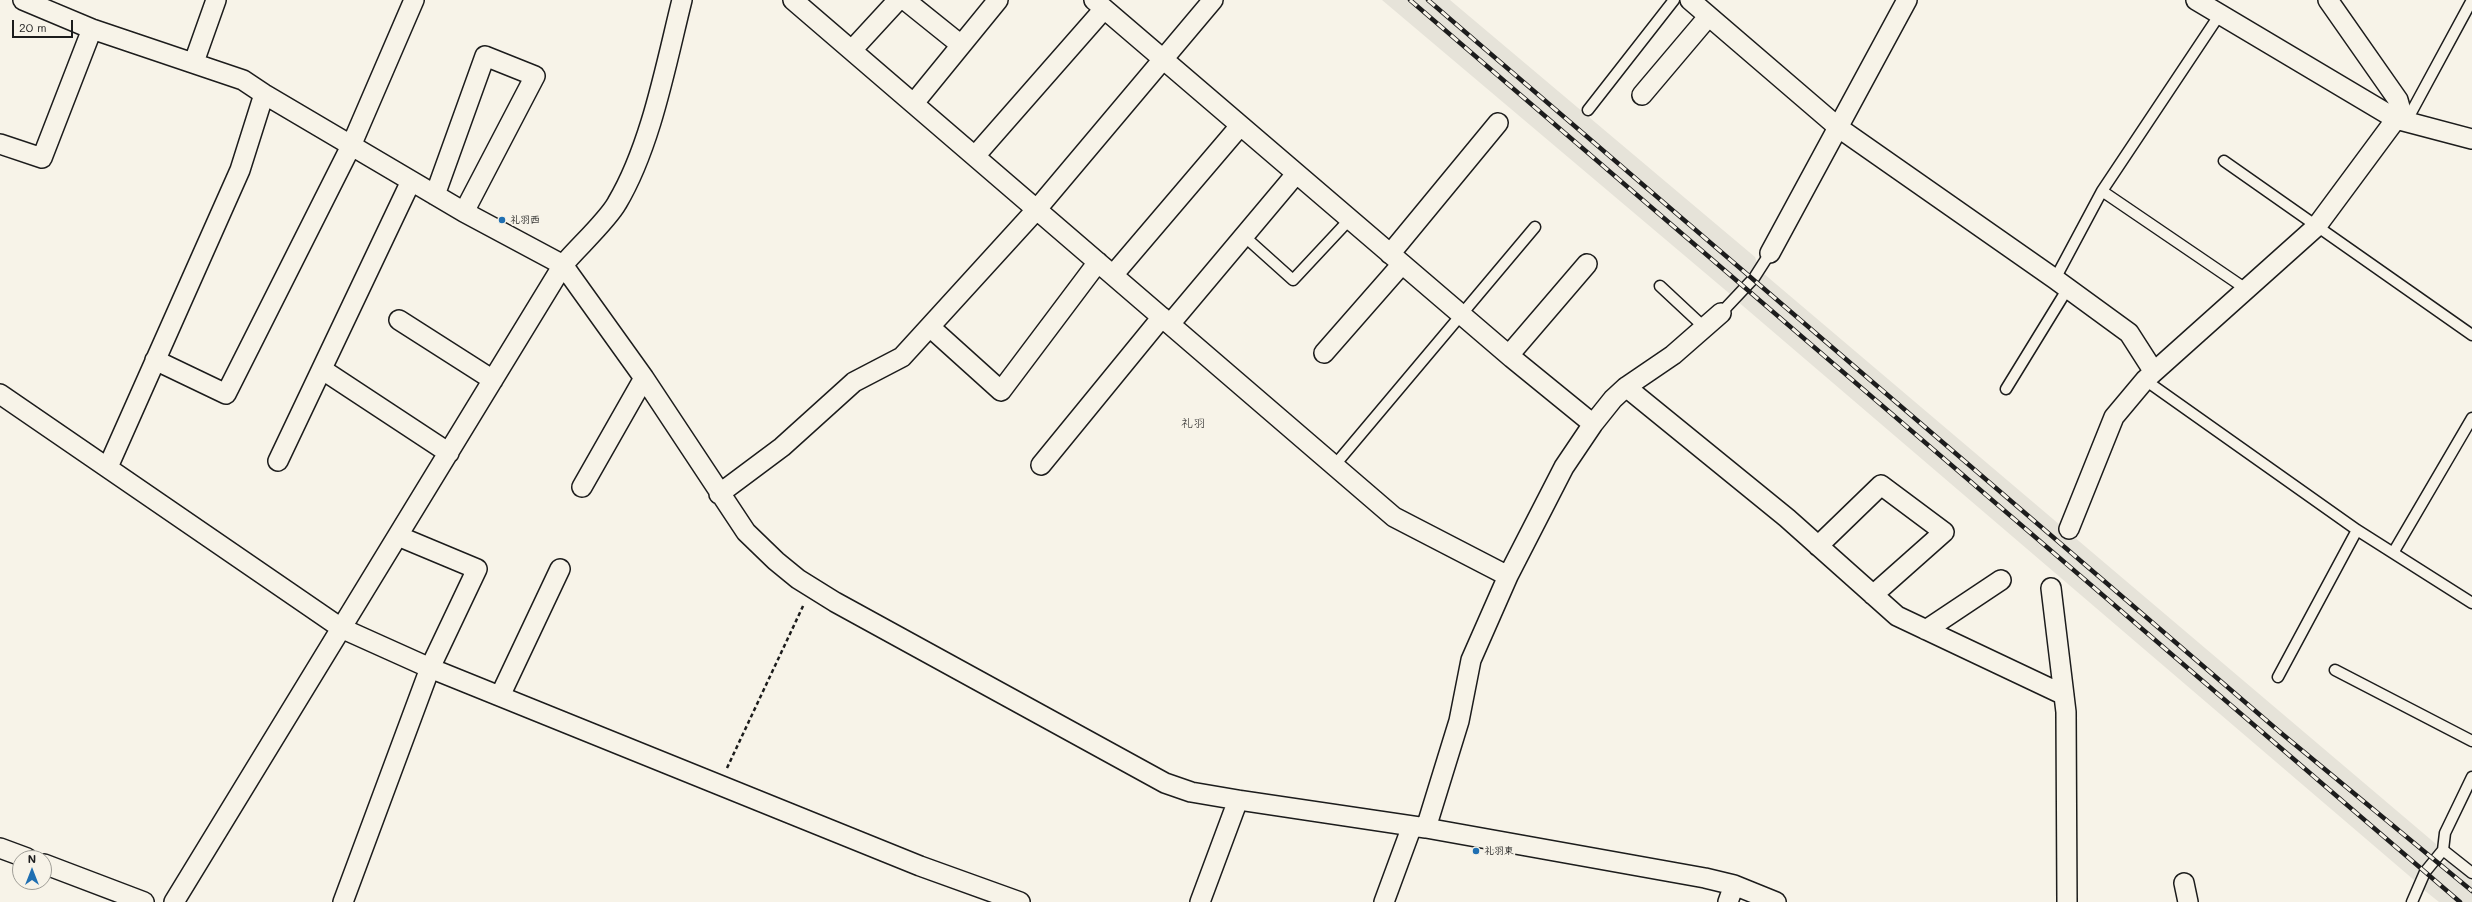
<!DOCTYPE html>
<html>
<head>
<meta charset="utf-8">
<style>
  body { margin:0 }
  #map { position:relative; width:2472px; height:902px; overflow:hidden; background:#f7f3e8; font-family:Mali,sans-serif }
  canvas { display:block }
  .north { position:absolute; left:12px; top:850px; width:40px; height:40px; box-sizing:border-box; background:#f7f3e8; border:1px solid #9f9d96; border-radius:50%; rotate:0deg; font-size:11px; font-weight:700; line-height:16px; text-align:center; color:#1c1c1c }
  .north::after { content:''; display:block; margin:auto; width:14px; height:18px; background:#1f6fb2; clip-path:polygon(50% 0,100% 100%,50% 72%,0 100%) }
  .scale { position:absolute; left:12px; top:20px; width:61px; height:18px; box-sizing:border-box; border:2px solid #1c1c1c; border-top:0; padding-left:5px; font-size:12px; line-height:14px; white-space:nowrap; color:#1c1c1c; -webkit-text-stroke:3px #f7f3e8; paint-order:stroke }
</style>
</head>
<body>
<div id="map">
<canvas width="2472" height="902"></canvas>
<div class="north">N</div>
<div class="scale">20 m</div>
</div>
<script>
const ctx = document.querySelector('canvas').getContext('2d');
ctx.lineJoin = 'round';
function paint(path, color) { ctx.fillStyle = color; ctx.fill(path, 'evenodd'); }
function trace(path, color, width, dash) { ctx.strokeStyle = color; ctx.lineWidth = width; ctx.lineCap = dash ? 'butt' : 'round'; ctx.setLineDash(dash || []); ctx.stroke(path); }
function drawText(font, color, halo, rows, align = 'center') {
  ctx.font = font + ' Mali,"Klee One",sans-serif'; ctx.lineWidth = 3.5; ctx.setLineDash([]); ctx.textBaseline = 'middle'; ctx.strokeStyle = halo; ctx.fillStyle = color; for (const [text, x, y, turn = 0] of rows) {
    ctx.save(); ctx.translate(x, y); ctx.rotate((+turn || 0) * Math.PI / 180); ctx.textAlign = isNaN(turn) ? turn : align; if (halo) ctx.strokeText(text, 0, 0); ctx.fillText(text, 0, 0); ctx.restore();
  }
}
const built = new Path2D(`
  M1382,0H1450L1755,257L1757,263L1752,273L1730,294Z
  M1763,273L2436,844L2437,850L2414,880L1736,300Z
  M2447,861L2472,881V902H2439L2424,890L2426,882L2435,869Z`);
const path = new Path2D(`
  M727,768L804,604`);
const lane = new Path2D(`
  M1588,110L1674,0
  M2406,122L2472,0
  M2224,161L2472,335
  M2102,191L2220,14
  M1244,236L1293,280L1350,219
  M2055,279L2102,191L2246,289
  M1660,286L1705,328
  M1721,313L1754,278L1770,253
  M2145,380L2357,530L2472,603
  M2006,389L2068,288
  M1334,466L1535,227
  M2393,553L2472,418
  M2335,670L2472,741
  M2278,677L2357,530
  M2443,850L2445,833L2472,777
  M2412,902L2425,872L2443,850L2472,873`);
const street = new Path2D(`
  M23,0L92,29L243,80L264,94L464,212L563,265L644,378L746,532L776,561L798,579L835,602L1165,783L1191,792L1238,800L1426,828L1705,878L1734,885L1776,902
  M793,0L1394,517L1508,576
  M905,0L961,45
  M1094,0L1512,358L1593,424
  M1690,0L1839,128L2055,279L2129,333L2154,372
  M2196,0L2396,119L2472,139
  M852,50L898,0
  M194,62L216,0
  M1642,95L1708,17
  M914,103L998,0
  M0,144L42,158L92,29
  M975,156L1104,9
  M435,195L485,56L535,76L464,212
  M1770,253L1907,0
  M1390,254L1498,123
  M1113,275L1240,126
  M399,320L493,380
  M1170,324L1296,174
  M930,327L1001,391L1098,262
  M1324,353L1402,264
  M1509,355L1587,264
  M155,360L226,394L351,146L414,0
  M323,370L449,453
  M1626,387L1787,518L1897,616L2064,695
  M0,394L341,628L430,668L920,866L1020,902
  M278,461L411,181
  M1041,465L1162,317
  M108,467L240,170L264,94
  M582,487L644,378
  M719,494L782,447L854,382L902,357L1037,209L1213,0
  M2069,529L2114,417L2145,380L2316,227L2396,119L2400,107L2398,100L2328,0
  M1818,546L1881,485L1944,532L1873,595
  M2051,588L2066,712L2067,902
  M1926,630L2001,580
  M500,696L560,569
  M1426,828L1459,721L1471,660L1508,576L1564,467L1593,424L1613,399L1626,387L1673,355L1721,313
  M0,848L27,858
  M44,864L144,902
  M2184,883L2188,902
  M174,902L563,265C577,248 607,221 617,203C651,146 666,64 682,0
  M343,902L430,668L477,569L398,536
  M1200,902L1238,800
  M1384,902L1412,826
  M1728,902L1734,885`);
const rail = new Path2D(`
  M1410,0L2460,902
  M1428,0L2281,733L2472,891`);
const markers = [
  [502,220,4,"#1f6fb2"],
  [1476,851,4,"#1f6fb2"]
];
const poiNames = [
  ["礼羽西",510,220],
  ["礼羽東",1484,851]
];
const quarterNames = [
  ["礼羽",1193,423]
];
paint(built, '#e6e3d9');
trace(lane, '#1c1c1c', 13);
trace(street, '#1c1c1c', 22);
trace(path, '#1c1c1c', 2.5, [4, 3]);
trace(lane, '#f7f3e8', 10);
trace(street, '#f7f3e8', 19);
trace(rail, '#1c1c1c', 4.5);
trace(rail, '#f7f3e8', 3, [9]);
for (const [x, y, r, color] of markers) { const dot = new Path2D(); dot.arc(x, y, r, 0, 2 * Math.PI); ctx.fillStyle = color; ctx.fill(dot); trace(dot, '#f7f3e8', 1.5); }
drawText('bold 10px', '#1c1c1c', '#f7f3e8', poiNames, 'left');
drawText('12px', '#1c1c1c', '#f7f3e8', quarterNames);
</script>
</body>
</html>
